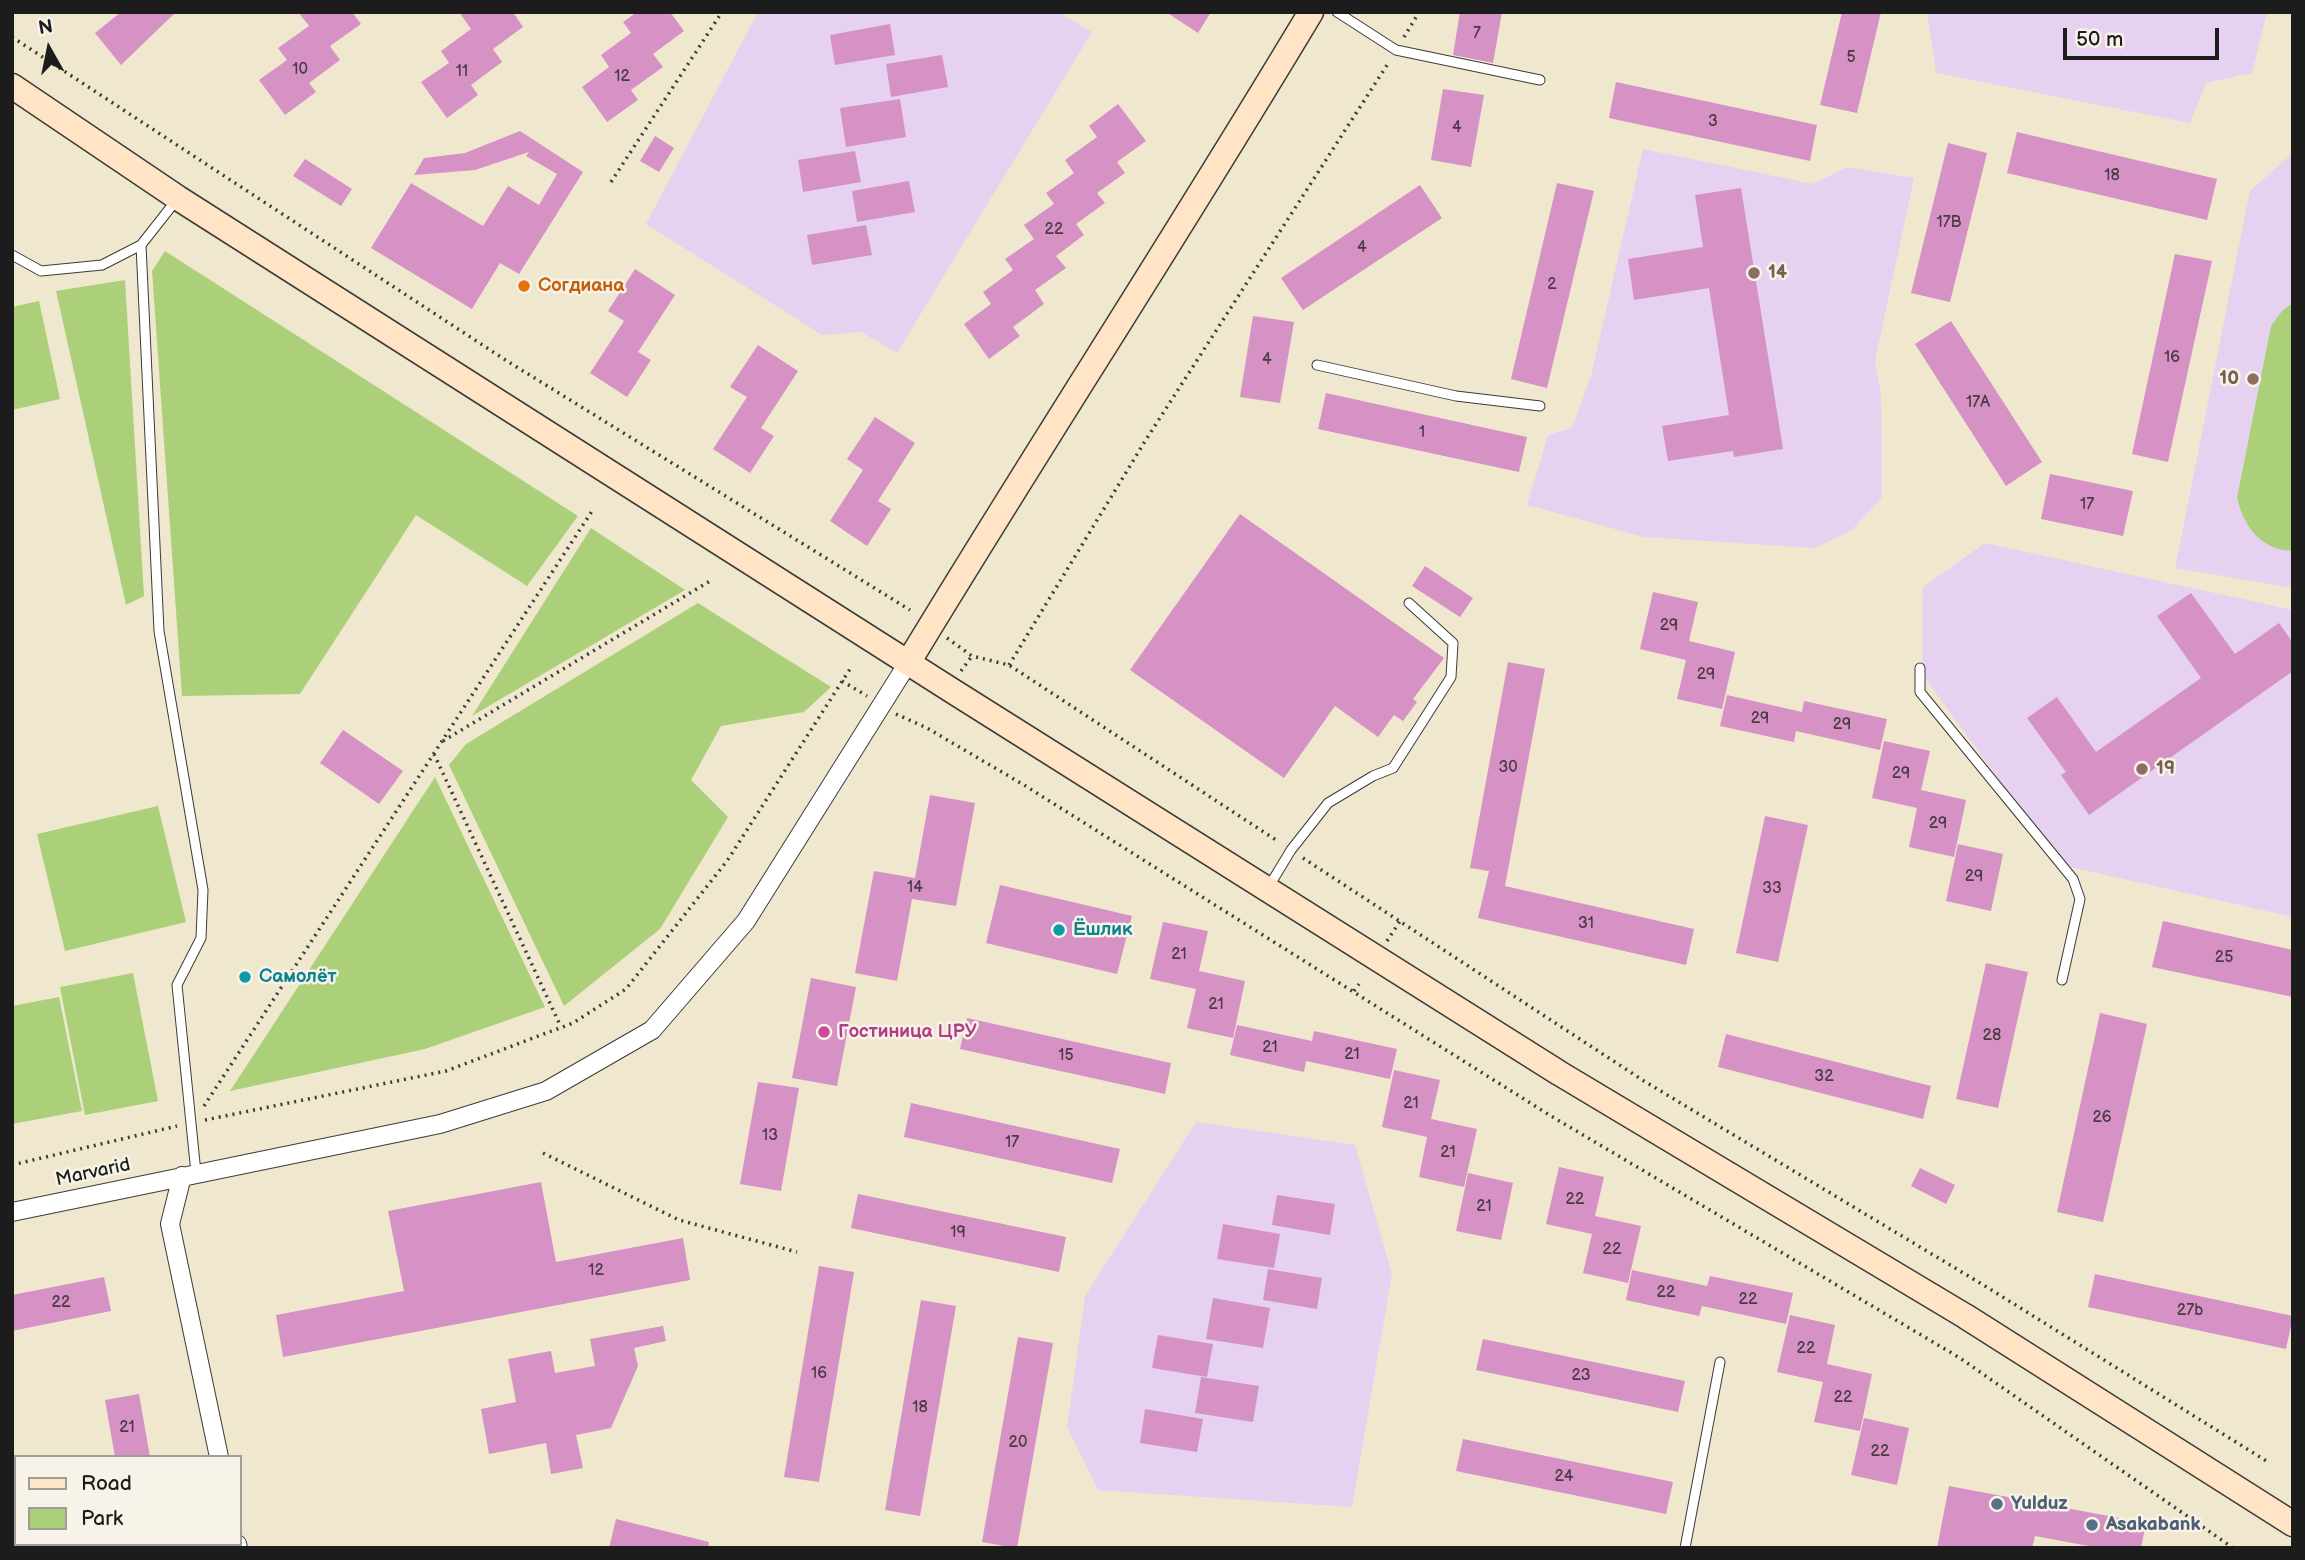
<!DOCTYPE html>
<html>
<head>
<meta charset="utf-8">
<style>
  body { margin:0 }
  #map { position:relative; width:2305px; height:1560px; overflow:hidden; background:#efe8ce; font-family:"Balsamiq Sans",sans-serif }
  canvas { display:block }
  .frame { position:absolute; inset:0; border:14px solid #1c1c1c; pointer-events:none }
  .legend { position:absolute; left:14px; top:1455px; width:228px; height:91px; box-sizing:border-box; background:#f7f3e8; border:2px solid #9f9d96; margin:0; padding:9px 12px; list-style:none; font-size:21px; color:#1c1c1c }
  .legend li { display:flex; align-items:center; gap:14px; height:35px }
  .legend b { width:35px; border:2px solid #9f9d96 }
  .north { position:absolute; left:14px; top:14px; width:70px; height:70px; -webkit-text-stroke:5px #f7f3e8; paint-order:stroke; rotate:351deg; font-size:19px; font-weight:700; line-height:28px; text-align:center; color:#1c1c1c }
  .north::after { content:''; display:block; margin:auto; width:24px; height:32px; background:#1c1c1c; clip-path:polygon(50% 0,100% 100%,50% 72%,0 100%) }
  .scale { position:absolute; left:2063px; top:28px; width:156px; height:32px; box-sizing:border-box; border:4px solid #1c1c1c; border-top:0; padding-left:9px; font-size:21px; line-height:24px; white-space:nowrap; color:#1c1c1c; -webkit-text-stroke:5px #f7f3e8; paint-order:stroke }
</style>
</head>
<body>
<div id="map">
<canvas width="2305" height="1560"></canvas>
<div class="frame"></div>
<ul class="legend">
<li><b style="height:9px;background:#ffe4c6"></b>Road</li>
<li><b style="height:19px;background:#acd079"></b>Park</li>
</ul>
<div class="north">N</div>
<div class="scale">50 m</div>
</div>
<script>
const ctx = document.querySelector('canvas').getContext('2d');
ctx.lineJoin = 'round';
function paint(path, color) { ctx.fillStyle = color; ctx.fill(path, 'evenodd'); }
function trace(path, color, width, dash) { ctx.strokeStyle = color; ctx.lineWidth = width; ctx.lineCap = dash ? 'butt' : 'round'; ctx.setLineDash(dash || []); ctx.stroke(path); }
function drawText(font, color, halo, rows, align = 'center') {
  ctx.font = font + ' "Balsamiq Sans",sans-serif'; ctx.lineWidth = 5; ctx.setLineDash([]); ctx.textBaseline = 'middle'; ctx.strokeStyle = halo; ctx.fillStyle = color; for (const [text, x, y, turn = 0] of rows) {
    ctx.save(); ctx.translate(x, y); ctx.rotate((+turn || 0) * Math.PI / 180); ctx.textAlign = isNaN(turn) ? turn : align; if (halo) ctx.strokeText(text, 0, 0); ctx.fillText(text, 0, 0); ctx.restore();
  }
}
const built = new Path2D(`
  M758,12H1058L1092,32L897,353L861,332L822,335L646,224Z
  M1927,12H2267L2252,73L2206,83L2190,123L1936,73Z
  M1643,149L1813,184L1847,167L1914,178L1875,361L1881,394L1882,497L1852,530L1815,548L1644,537L1527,505L1548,435L1572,428L1591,376Z
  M2293,153V588L2175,568L2250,191Z
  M1985,543L2293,610V917L2061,865L1922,674L1923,587Z
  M1196,1122L1355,1145L1392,1274L1352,1507L1098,1490L1067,1427L1085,1296Z`);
const green = new Path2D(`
  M165,251L578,516L527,586L416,515L300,694L182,696L152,271Z
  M125,280L144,596L126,605L56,291Z
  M39,301L60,399L12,410V307Z
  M2293,303V551C2261,550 2244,527 2237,498L2271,326L2282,311Z
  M591,528L685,590L472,716Z
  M698,603L831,687L804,712L721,726L691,780L728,817L660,929L564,1006L449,765L466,744Z
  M435,777L545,1007L425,1049L230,1091Z
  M158,806L186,922L65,951L37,834Z
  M133,973L158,1101L85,1115L60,987Z
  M59,997L82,1111L12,1124V1006Z`);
const building = new Path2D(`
  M121,12H176L121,65L95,33Z
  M298,12H352L361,24L330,46L340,60L309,83L316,92L285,115L259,80L287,60L278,48L309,26Z
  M459,12H513L523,27L493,49L502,62L471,85L478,95L447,118L421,82L449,63L441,51L471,29Z
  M637,12H670L684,31L653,54L663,67L631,90L638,100L607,122L582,87L609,67L601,55L631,33L623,22Z
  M1166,12H1211L1198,33Z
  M1460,12H1502L1493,63L1453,55Z
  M1842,12H1881L1857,113L1820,105Z
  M890,24L895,55L835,65L830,35Z
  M942,55L948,87L891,97L886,64Z
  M1616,82L1817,125L1810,161L1609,118Z
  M1443,89L1484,95L1471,167L1431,160Z
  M900,99L906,137L846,147L840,108Z
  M1118,104L1146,141L1117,162L1125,173L1097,193L1105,203L1076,224L1084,235L1056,256L1066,268L1035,290L1044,304L1013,327L1020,336L989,359L964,324L991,304L983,292L1013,270L1005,259L1034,239L1024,225L1054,204L1046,193L1074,173L1065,160L1097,137L1089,126Z
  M520,131L583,172L519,274L500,263L472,309L371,248L411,183L483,226L508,186L539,205L557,174L526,156L529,152L475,170L414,175L424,158L465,153Z
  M2017,132L2217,179L2207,220L2007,173Z
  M655,136L674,148L659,172L640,161Z
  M1948,143L1987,153L1950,302L1911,293Z
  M855,151L861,182L803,192L798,160Z
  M305,159L352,189L341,206L293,176Z
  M909,181L915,212L857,222L852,191Z
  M1557,183L1594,191L1547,388L1511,379Z
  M1420,185L1442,218L1303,310L1281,278Z
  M1741,188L1783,449L1734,457L1733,451L1668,461L1662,426L1729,415L1709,288L1634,300L1628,259L1703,247L1695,195Z
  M866,225L872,255L812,265L807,235Z
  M2175,254L2212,261L2168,462L2132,454Z
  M635,269L675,295L638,352L651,360L627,397L590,373L624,321L608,311Z
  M1253,316L1294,322L1280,403L1240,397Z
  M1951,321L2042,462L2006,486L1915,344Z
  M758,345L798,371L761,428L774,436L750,473L713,449L747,397L730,387Z
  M1326,393L1527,437L1519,472L1318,429Z
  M875,417L915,443L878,501L891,509L867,546L830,521L863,470L847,459Z
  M2050,474L2133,491L2123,536L2041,519Z
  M1240,514L1444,658L1413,699L1417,702L1403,721L1394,715L1378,737L1335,706L1284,778L1130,670Z
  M1425,566L1473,598L1460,617L1412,586Z
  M1653,592L1698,602L1689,641L1735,652L1722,709L1677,699L1686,660L1640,649Z
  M2191,593L2235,654L2279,623L2293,643V671L2089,815L2061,775L2066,772L2027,718L2057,697L2096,752L2201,678L2157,616Z
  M1508,662L1545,669L1505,886L1694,929L1686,965L1478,918L1489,871L1470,868Z
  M1727,695L1802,712L1804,701L1887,719L1880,750L1796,731L1794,742L1720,726Z
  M343,730L403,771L379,804L320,763Z
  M1884,741L1930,751L1921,790L1966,800L1954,857L1909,847L1917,808L1872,798Z
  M930,795L975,803L956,906L912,899L897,981L855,973L874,871L915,878Z
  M1765,816L1808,825L1778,962L1736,953Z
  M1958,844L2003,854L1991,911L1946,901Z
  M1000,885L1132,916L1117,974L986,943Z
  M2163,921L2293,950V997L2152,967Z
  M1163,922L1208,931L1199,971L1245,981L1233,1038L1187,1028L1196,989L1150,979Z
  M1986,963L2028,972L1998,1108L1956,1099Z
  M811,978L856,987L837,1086L792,1078Z
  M2100,1013L2147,1024L2103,1222L2057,1212Z
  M967,1018L1171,1063L1165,1094L960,1049Z
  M1237,1025L1312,1041L1314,1031L1397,1049L1390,1079L1306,1061L1304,1072L1230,1055Z
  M1726,1034L1931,1086L1923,1119L1718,1067Z
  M1394,1070L1440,1080L1431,1119L1477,1129L1464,1187L1419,1177L1427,1137L1382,1127Z
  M758,1082L799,1088L781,1191L740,1184Z
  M911,1103L1120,1149L1112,1183L904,1137Z
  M1559,1167L1604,1177L1595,1216L1641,1226L1628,1283L1583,1273L1592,1234L1546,1224Z
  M1920,1168L1955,1185L1946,1204L1911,1186Z
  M1468,1173L1513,1183L1501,1240L1456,1231Z
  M541,1182L556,1262L683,1238L690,1280L283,1357L276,1315L404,1291L388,1211Z
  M858,1194L1066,1237L1059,1272L851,1228Z
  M1277,1195L1335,1204L1330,1235L1272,1225Z
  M1223,1224L1280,1234L1274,1268L1217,1259Z
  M819,1266L854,1272L819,1482L784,1477Z
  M1268,1269L1322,1278L1317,1309L1263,1300Z
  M1632,1270L1707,1286L1710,1276L1793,1293L1786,1324L1702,1306L1699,1316L1626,1300Z
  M2095,1274L2293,1316L2286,1349L2088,1307Z
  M104,1277L111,1311L12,1331V1295Z
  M1213,1298L1270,1308L1263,1348L1206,1339Z
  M921,1300L956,1306L920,1516L885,1510Z
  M1790,1315L1835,1325L1827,1364L1872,1374L1860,1431L1814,1422L1823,1382L1777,1372Z
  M663,1326L666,1341L634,1348L638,1366L611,1428L576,1435L583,1468L551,1474L546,1443L489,1454L481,1409L516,1402L508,1359L551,1351L555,1373L595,1366L590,1339Z
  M1158,1335L1213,1344L1207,1377L1152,1368Z
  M1018,1337L1053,1343L1017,1548H1015L982,1542Z
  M1483,1339L1685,1381L1678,1412L1476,1370Z
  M1201,1377L1259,1386L1253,1422L1195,1413Z
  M139,1394L150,1457H115L105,1400Z
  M1145,1409L1203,1419L1197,1452L1140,1443Z
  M1864,1418L1909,1428L1897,1485L1851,1475Z
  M1463,1439L1673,1482L1666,1514L1456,1471Z
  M1949,1486L2146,1523L2141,1548H2099L2035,1536L2032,1548H1937Z
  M616,1519L709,1542L708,1548H609Z`);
const path = new Path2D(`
  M12,37L507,361L910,610
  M1404,37L1419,12
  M611,182L722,12
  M947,638L972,656L1009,665L1279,842
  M1009,665L1147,438L1389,62
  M961,671L972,656
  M842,681L867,696
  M896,714L927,728L1024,785L1551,1116L1960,1358L2233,1548
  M443,741L710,581
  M434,754L561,1027
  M1303,858L1644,1081L1985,1286L2268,1462
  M1387,941L1400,921
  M1354,991L1359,984
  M204,1106L594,508
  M205,1120L446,1071L573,1023L626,989L727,861L850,669
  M543,1153L679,1220L797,1252
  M12,1165L177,1126`);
const lane = new Path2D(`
  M1337,12L1396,50L1540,80
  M141,245L159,631L203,890L201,938L177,985L196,1173
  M12,255L41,271L102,265L141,245L178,198
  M1317,365L1456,396L1540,406
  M1920,668V692L2073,879L2080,899L2062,980
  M1268,888L1291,850L1328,803L1373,776L1393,768L1451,677L1453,643L1409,603
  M1685,1548L1720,1362`);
const street = new Path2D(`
  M182,1176L170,1224L219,1457
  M12,1212L440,1124L546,1091L652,1030L746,921L908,663
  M237,1544L238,1548`);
const secondary = new Path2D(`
  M12,86L178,198L951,690L1559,1073L1965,1316L2293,1524
  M908,663C1040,445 1180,231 1311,12`);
const markers = [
  [1754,273,7,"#8d6e63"],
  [524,286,7,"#e8710a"],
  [2253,379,7,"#8d6e63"],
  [2142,769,7,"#8d6e63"],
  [1059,930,7,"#0f9aa8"],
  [245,977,7,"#0f9aa8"],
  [824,1032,7,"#d1479c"],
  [1997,1504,7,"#5c6f8a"],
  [2092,1525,7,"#5c6f8a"]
];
const numberNames = [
  ["7",1477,34],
  ["5",1851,58],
  ["10",300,70],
  ["11",462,72],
  ["12",622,77],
  ["3",1713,122],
  ["4",1457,128],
  ["18",2112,176],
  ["17B",1949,223],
  ["22",1054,230],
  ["4",1362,248],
  ["2",1552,285],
  ["16",2172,358],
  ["4",1267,360],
  ["17A",1978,403],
  ["1",1422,433],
  ["17",2087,505],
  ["29",1669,626],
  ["29",1706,675],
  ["29",1760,719],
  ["29",1842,725],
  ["30",1508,768],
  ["29",1901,774],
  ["29",1938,824],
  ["29",1974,877],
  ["14",915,888],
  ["33",1772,889],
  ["31",1586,924],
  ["21",1179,955],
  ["25",2224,958],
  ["21",1216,1005],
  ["28",1992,1036],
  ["21",1270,1048],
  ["21",1352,1055],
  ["15",1066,1056],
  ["32",1824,1077],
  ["21",1411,1104],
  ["26",2102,1118],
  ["13",770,1136],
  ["17",1012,1143],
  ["21",1448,1153],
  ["22",1575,1200],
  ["21",1484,1207],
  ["19",958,1233],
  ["22",1612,1250],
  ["12",596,1271],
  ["22",1666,1293],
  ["22",1748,1300],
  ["22",61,1303],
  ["27b",2190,1311],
  ["22",1806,1349],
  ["16",819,1374],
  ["23",1581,1376],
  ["22",1843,1398],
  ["18",920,1408],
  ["21",127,1428],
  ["20",1018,1443],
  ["22",1880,1452],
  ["24",1564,1477]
];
const educationNames = [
  ["14",1768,273],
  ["10",2239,379,"right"],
  ["19",2156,769]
];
const foodNames = [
  ["Согдиана",538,286]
];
const cultureNames = [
  ["Ёшлик",1073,930],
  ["Самолёт",259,977]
];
const hotelNames = [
  ["Гостиница ЦРУ",838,1032]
];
const streetNames = [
  ["Marvarid",93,1173,-12]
];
const serviceNames = [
  ["Yulduz",2011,1504],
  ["Asakabank",2106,1525]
];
paint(built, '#e6d2f0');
paint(green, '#acd079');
paint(building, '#d692c4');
trace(lane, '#3c3b37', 11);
trace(street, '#3c3b37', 20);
trace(secondary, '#3c3b37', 27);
trace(path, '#3c3b37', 3.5, [2, 5]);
trace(lane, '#fff', 9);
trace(street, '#fff', 18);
trace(secondary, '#ffe4c6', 24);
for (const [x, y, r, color] of markers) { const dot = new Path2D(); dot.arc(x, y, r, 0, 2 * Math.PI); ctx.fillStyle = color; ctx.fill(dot); trace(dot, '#f7f3e8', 2.5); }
drawText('16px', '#4a3a46', null, numberNames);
drawText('bold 19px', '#785e54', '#f7f3e8', educationNames, 'left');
drawText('bold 19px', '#c56008', '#f7f3e8', foodNames, 'left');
drawText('bold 19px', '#0d838f', '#f7f3e8', cultureNames, 'left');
drawText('bold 19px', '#b23c85', '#f7f3e8', hotelNames, 'left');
drawText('19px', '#1c1c1c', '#f7f3e8', streetNames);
drawText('bold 19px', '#4e5e75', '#f7f3e8', serviceNames, 'left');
</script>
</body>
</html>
